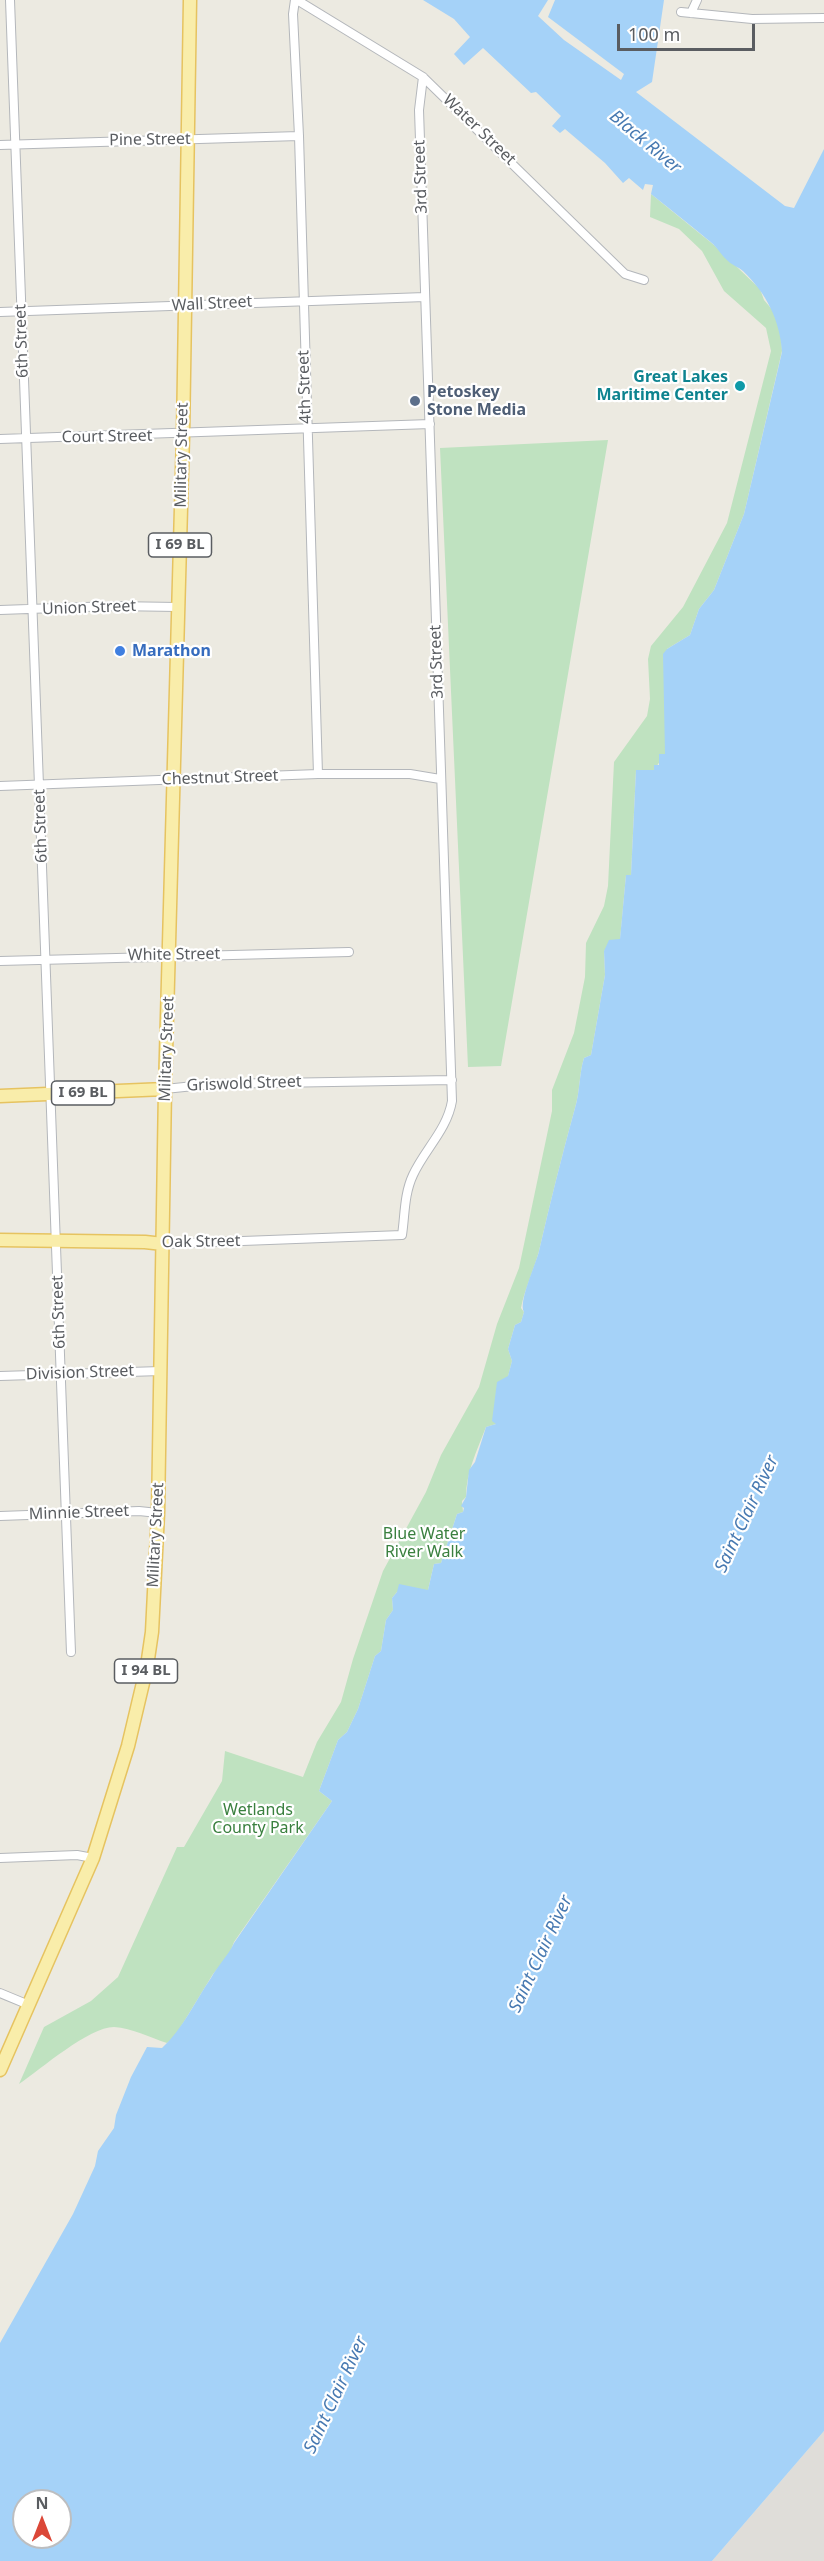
<!DOCTYPE html>
<html>
<head>
<meta charset="utf-8">
<style>
  body { margin:0 }
  #map { position:relative; width:824px; height:2561px; overflow:hidden; background:#eceae1; font-family:"Noto Sans",sans-serif }
  canvas { display:block }
  .north { position:absolute; left:12px; top:2489px; width:60px; height:60px; box-sizing:border-box; background:#fff; border:2px solid #bdbec0; border-radius:50%; rotate:0deg; font-size:16px; font-weight:700; line-height:24px; text-align:center; color:#5a5d61 }
  .north::after { content:''; display:block; margin:auto; width:21px; height:27px; background:#db4738; clip-path:polygon(50% 0,100% 100%,50% 72%,0 100%) }
  .scale { position:absolute; left:617px; top:24px; width:138px; height:27px; box-sizing:border-box; border:3px solid #5a5d61; border-top:0; padding-left:8px; font-size:18px; line-height:21px; white-space:nowrap; color:#5a5d61; -webkit-text-stroke:4px #fff; paint-order:stroke }
</style>
</head>
<body>
<div id="map">
<canvas width="824" height="2561"></canvas>
<div class="north">N</div>
<div class="scale">100 m</div>
</div>
<script>
const ctx = document.querySelector('canvas').getContext('2d');
ctx.lineJoin = 'round';
function paint(path, color) { ctx.fillStyle = color; ctx.fill(path, 'evenodd'); }
function trace(path, color, width, dash) { ctx.strokeStyle = color; ctx.lineWidth = width; ctx.lineCap = dash ? 'butt' : 'round'; ctx.setLineDash(dash || []); ctx.stroke(path); }
function drawText(font, color, halo, rows, align = 'center') {
  ctx.font = font + ' "Noto Sans",sans-serif'; ctx.lineWidth = 4.5; ctx.setLineDash([]); ctx.textBaseline = 'middle'; ctx.strokeStyle = halo; ctx.fillStyle = color; for (const [text, x, y, turn = 0] of rows) {
    ctx.save(); ctx.translate(x, y); ctx.rotate((+turn || 0) * Math.PI / 180); ctx.textAlign = isNaN(turn) ? turn : align; if (halo) ctx.strokeText(text, 0, 0); ctx.fillText(text, 0, 0); ctx.restore();
  }
}
const industrial = new Path2D(`
  M824,2431V2561H712Z`);
const green = new Path2D(`
  M651,194L714,245L760,289L764,300L775,313L781,332L782,351L744,514L714,590L699,609L690,635L667,649L665,754L654,770H636L631,875H626L620,940L604,951L605,975L591,1055L584,1058C579,1074 580,1092 575,1108C562,1155 550,1203 539,1251C534,1270 525,1288 521,1308L524,1312L521,1322L515,1325L508,1349L512,1361L496,1424L486,1427C477,1451 466,1472 466,1497L462,1501L463,1512L457,1514L441,1563L434,1564L428,1590L397,1592L392,1598L393,1610L386,1620L381,1651L375,1656L358,1709L347,1732L338,1740L319,1791L332,1801L234,1942L229,1955L213,1974L174,2038L167,2043C151,2038 132,2028 114,2027C89,2027 41,2069 19,2084L44,2027L91,2001L118,1977L177,1847H184L222,1781L225,1751L303,1777L317,1742L341,1702L353,1659L383,1571L426,1492L441,1455L479,1387L497,1324L519,1268L552,1111V1090L574,1033L585,977L586,943L604,906L608,886L614,762L647,716L650,699L648,659L651,646L683,607L727,523L771,351L766,328L724,291L702,251L679,229L650,217Z
  M608,440L501,1066L468,1067L440,448Z`);
const water = new Path2D(`
  M423,0H664L652,82L636,92L785,206L794,208L824,149V2431L712,2561H0V2343L73,2214L95,2166L98,2151L114,2128L116,2115L131,2077L147,2047L162,2048C183,2029 195,2001 211,1978C218,1965 228,1956 234,1943L332,1801L319,1791L338,1740L347,1732L358,1709L375,1656L381,1651L386,1620L393,1610L392,1598L397,1592L399,1584L428,1590L434,1564L441,1563L457,1514L463,1512L464,1508L461,1506L466,1497L469,1470L475,1462L486,1427L496,1424L492,1421L497,1382L508,1376L512,1361L508,1349L515,1325L521,1322L524,1312C518,1302 536,1264 539,1251C550,1203 562,1155 575,1108C580,1092 579,1074 584,1058L591,1055L605,975L604,951L609,940L620,939L626,875H631L636,770H654V765H659V754H665L663,654L667,649L690,635L699,609L714,590L744,514L782,352C780,320 766,293 743,271C739,267 733,266 728,261C722,256 718,249 713,244C693,227 672,211 651,194L653,185L645,184L643,190L629,178L623,183L605,163L565,129L560,133L552,126L561,116L536,92L531,93L483,48L464,65L454,54L470,37L454,19ZM24,2501H60V2537H24Z`);
const pier = new Path2D(`
  M548,0H555L548,17L624,74L621,80L564,40L538,16Z`);
const street = new Path2D(`
  M10,0L71,1652
  M295,0L293,14L299,136L318,774
  M297,0L423,77L625,274L644,280
  M681,12L752,19L824,18
  M691,13L697,0
  M0,145L299,136
  M0,312L425,297
  M0,439L430,424
  M0,610L113,606L178,607
  M0,786L318,774H410L440,779
  M0,961L349,952
  M165,1089L213,1084L452,1080
  M163,1244L402,1235C405,1215 404,1194 413,1175C425,1149 447,1130 452,1101L419,110L423,77
  M0,1376L161,1371
  M0,1516L139,1511L158,1513
  M0,1858L77,1855L93,1858
  M0,1993L29,2005`);
const primary = new Path2D(`
  M0,1096L165,1089
  M0,1240L145,1242L163,1244
  M0,2070L93,1858L128,1746L147,1666L152,1632L158,1513L165,1089L183,435L190,0`);
const markers = [
  [740,386,6,"#0f9aa8"],
  [415,401,6,"#5c6f8a"],
  [120,651,6,"#3f7fe0"]
];
const shields = [
  [180,545,63],
  [83,1093,63],
  [146,1671,63]
];
const shieldNames = [
  ["I 69 BL",180,545],
  ["I 69 BL",83,1093],
  ["I 94 BL",146,1671]
];
const streetNames = [
  ["Water Street",479,130,44],
  ["Pine Street",150,140,-1],
  ["3rd Street",421,177,-92],
  ["Wall Street",212,304,-3],
  ["6th Street",22,341,-92],
  ["4th Street",305,387,-92],
  ["Court Street",107,437,-1],
  ["Military Street",182,455,-89],
  ["Union Street",89,608,-2],
  ["3rd Street",437,662,-92],
  ["Chestnut Street",220,778,-2],
  ["6th Street",41,826,-92],
  ["White Street",174,955,-1],
  ["Military Street",167,1049,-88],
  ["Griswold Street",244,1084,-2],
  ["Oak Street",201,1242,-1],
  ["6th Street",59,1312,-92],
  ["Division Street",80,1373,-2],
  ["Minnie Street",79,1513,-2],
  ["Military Street",156,1535,-87]
];
const cultureNames = [
  ["Great Lakes",728,377],
  ["Maritime Center",728,395]
];
const serviceNames = [
  ["Petoskey",427,392],
  ["Stone Media",427,410]
];
const shopNames = [
  ["Marathon",132,651]
];
const parkNames = [
  ["Blue Water",424,1534],
  ["River Walk",424,1552],
  ["Wetlands",258,1810],
  ["County Park",258,1828]
];
const waterNames = [
  ["Black River",645,142,40],
  ["Saint Clair River",747,1514,-65],
  ["Saint Clair River",541,1954,-65],
  ["Saint Clair River",336,2395,-65]
];
paint(industrial, '#dfddd9');
paint(green, '#bfe2c0');
paint(water, '#a5d2f8');
paint(pier, '#eceae1');
trace(street, '#b4b7bb', 10);
trace(primary, '#e6c360', 15);
trace(street, '#fff', 8);
trace(primary, '#f9edaa', 12);
for (const [x, y, r, color] of markers) { const dot = new Path2D(); dot.arc(x, y, r, 0, 2 * Math.PI); ctx.fillStyle = color; ctx.fill(dot); trace(dot, '#fff', 2); }
for (const [x, y, w] of shields) { const box = new Path2D(); box.roundRect(x - w / 2, y - 12, w, 24, 4.5); ctx.fillStyle = '#fff'; ctx.fill(box); trace(box, '#5a5d61', 1.5); }
drawText('bold 15px', '#5a5d61', null, shieldNames);
drawText('16px', '#5a5d61', '#fff', streetNames);
drawText('bold 16px', '#0d838f', '#fff', cultureNames, 'right');
drawText('bold 16px', '#4e5e75', '#fff', serviceNames, 'left');
drawText('bold 16px', '#366cbe', '#fff', shopNames, 'left');
drawText('16px', '#3a803f', '#fff', parkNames);
drawText('italic 18px', '#4779b1', '#fff', waterNames);
</script>
</body>
</html>
